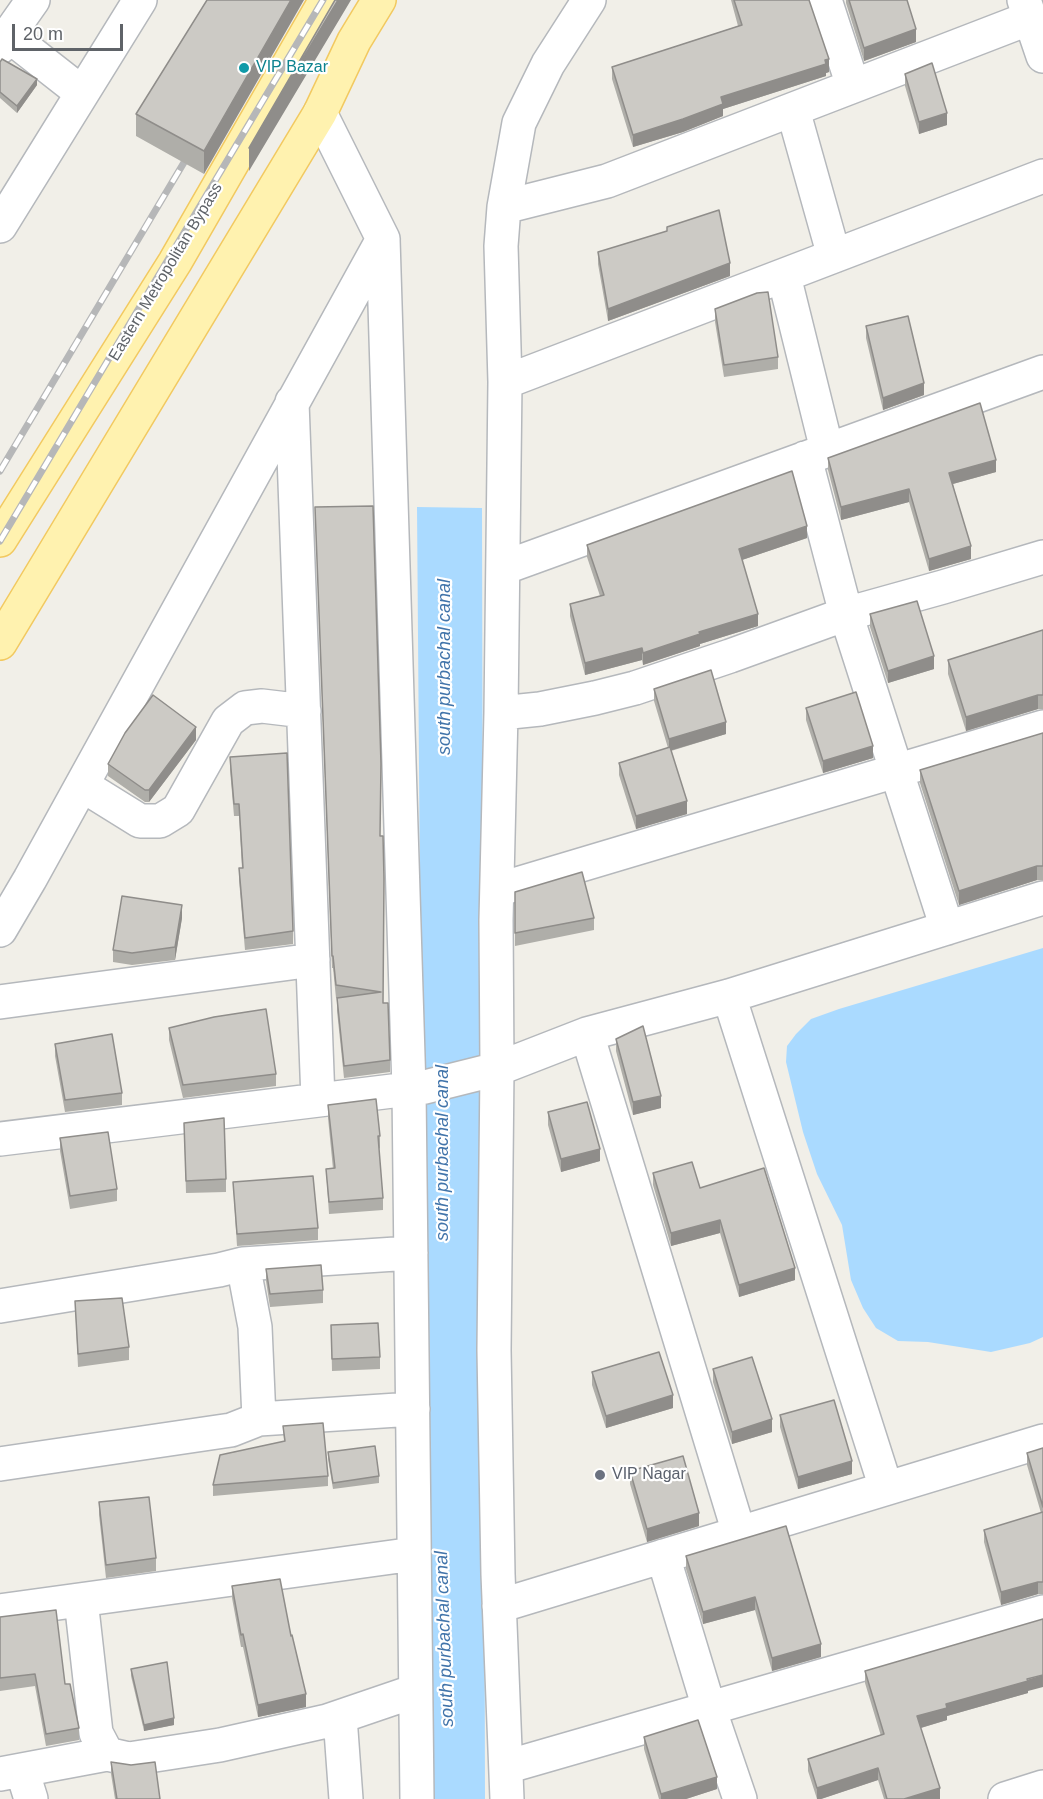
<!DOCTYPE html>
<html>
<head>
<meta charset="utf-8">
<style>
  body { margin:0 }
  #map { position:relative; width:1043px; height:1799px; overflow:hidden; background:#f1efe8; font-family:Arial,sans-serif }
  canvas { display:block }
  .scale { position:absolute; left:12px; top:24px; width:111px; height:27px; box-sizing:border-box; border:3px solid #5f6368; border-top:0; padding-left:8px; font-size:18px; line-height:21px; white-space:nowrap; color:#5f6368; -webkit-text-stroke:4px #fff; paint-order:stroke }
</style>
</head>
<body>
<div id="map">
<canvas width="1043" height="1799"></canvas>
<div class="scale">20 m</div>
</div>
<script>
const ctx = document.querySelector('canvas').getContext('2d');
ctx.lineJoin = 'round';
function paint(path, color) { ctx.fillStyle = color; ctx.fill(path, 'evenodd'); }
function trace(path, color, width, dash) { ctx.strokeStyle = color; ctx.lineWidth = width; ctx.lineCap = dash ? 'butt' : 'round'; ctx.setLineDash(dash || []); ctx.stroke(path); }
function drawText(font, color, halo, rows, align = 'center') {
  ctx.font = font + ' Arial,sans-serif'; ctx.lineWidth = 4.5; ctx.setLineDash([]); ctx.textBaseline = 'middle'; ctx.strokeStyle = halo; ctx.fillStyle = color; for (const [text, x, y, turn = 0] of rows) {
    ctx.save(); ctx.translate(x, y); ctx.rotate((+turn || 0) * Math.PI / 180); ctx.textAlign = isNaN(turn) ? turn : align; if (halo) ctx.strokeText(text, 0, 0); ctx.fillText(text, 0, 0); ctx.restore();
  }
}
const water = new Path2D(`
  M417,507L482,508L485,1799H427Z
  M1043,948V1337L1030,1343L991,1352L928,1342L898,1341L876,1328L863,1308L851,1280L842,1225L817,1174L803,1132L786,1062L787,1046L796,1034L811,1019L839,1009Z`);
const minor = new Path2D(`
  M825,0L853,86
  M1024,0L1043,56
  M8,35L82,93
  M0,47L33,0
  M793,110L834,256
  M504,207L607,181L1030,18
  M0,226L140,0
  M383,239L409,1089L417,1799
  M784,276L827,450
  M505,382L1043,176
  M292,402L318,1100
  M805,458L846,614L947,928
  M503,568L1043,372
  M501,713L540,709L595,698L635,688L730,656L846,614L943,587L1043,557
  M82,785L140,821H160L178,810L228,721L245,708L262,706L304,711
  M497,890L1043,727
  M0,930L30,879L383,239L320,113
  M729,996L886,1488
  M0,1002L313,960
  M587,1034L739,1533
  M0,1139L425,1087L497,1069L587,1034L729,996L1043,898
  M243,1264L411,1253
  M0,1306L219,1270L243,1264L255,1327L259,1419L231,1430L0,1464
  M259,1419L413,1409
  M663,1556L709,1708L740,1799
  M81,1600L96,1733L107,1754L129,1759L220,1745L327,1721L415,1691
  M499,1606L1043,1441
  M0,1611L414,1554
  M340,1717L346,1799
  M506,1767L1043,1612
  M22,1770L31,1799
  M0,1774L107,1754
  M507,1799L498,1574L494,1350L497,1069L496,920L501,713L505,382L501,246L504,207L519,123L548,64L589,0
  M1005,1799L1043,1787`);
const major = new Path2D(`
  M0,540L175,262L326,0
  M0,643L320,113L354,41L379,0`);
const rail = new Path2D(`
  M0,471L192,149
  M0,541L323,0`);
const wall = new Path2D(`
  M207,0L204,174L136,136V114Z
  M731,0H809L829,72L826,73V76L723,109V116L683,132L633,147L612,79V67L738,26Z
  M846,0H907L916,42L864,61L846,3Z
  M0,62L37,85L17,113L0,98Z
  M905,74L947,125L919,134L905,86Z
  M667,227L730,276L608,321L598,264V252L667,232Z
  M715,309L778,357V369L724,377L715,322Z
  M866,326L924,395L883,410L866,338Z
  M828,458L996,472L953,484L971,559L929,571L909,502L841,520L828,470Z
  M315,507L380,836L383,1003L390,1060V1072L344,1078L337,1011V998H340H336L333,968H332Z
  M807,538L742,560L758,626L700,644V646L643,665L642,660L585,675L570,616V604L600,596L587,557V545Z
  M870,614L934,669L888,683L870,627Z
  M1043,630V709H1038L966,731L948,674V660Z
  M654,689L726,734L671,751L687,814L636,829L619,775V763L668,748L654,701Z
  M806,708L873,758L823,773L806,720Z
  M1043,733V880H1037L959,905L920,783V770Z
  M196,740L149,802H145L108,776V764Z
  M230,757L293,931V944L245,950L239,880V868H242L239,816H234L230,770Z
  M515,892L594,918V930L515,946Z
  M182,918L175,960L132,965L113,962V950Z
  M169,1028L276,1074V1086L183,1098L169,1040Z
  M616,1039L661,1108L633,1115L616,1051Z
  M55,1044L122,1093V1105L65,1112L55,1056Z
  M328,1105L380,1136V1148L379,1149L383,1198V1210L329,1214L326,1169H333L328,1118Z
  M548,1112L600,1161L561,1172L548,1125Z
  M184,1123L226,1179V1192L186,1193Z
  M60,1138L117,1189V1201L70,1209L60,1151Z
  M653,1173L700,1188L795,1280L739,1297L720,1233L671,1246L653,1185Z
  M233,1182L318,1228V1240L237,1246Z
  M266,1269L323,1290V1303L270,1307L266,1281Z
  M75,1301L129,1347V1360L78,1367Z
  M331,1325L380,1357V1369L332,1371Z
  M713,1369L772,1432L732,1444L713,1382Z
  M592,1372L673,1408L606,1428L592,1385Z
  M780,1415L852,1474L798,1489L780,1427Z
  M283,1426L328,1476V1486L213,1496V1485L284,1441Z
  M1043,1448V1594H1038L1001,1605L984,1542V1530L1041,1513L1027,1465V1453Z
  M328,1452L379,1476V1483L333,1489L328,1459Z
  M630,1471L699,1526L647,1542L630,1484Z
  M99,1502L156,1558V1571L106,1578L99,1515Z
  M786,1526L821,1657L772,1671L755,1610L703,1624L686,1569V1556Z
  M232,1586L291,1636L306,1707L258,1717L243,1647H241L232,1598Z
  M0,1617L65,1684L79,1728V1740L46,1746L35,1686L0,1691Z
  M131,1669L174,1725L144,1731L131,1676Z
  M865,1671L1028,1691V1693L947,1716V1720L921,1728L940,1799H884L878,1780L821,1799H817L808,1771V1759L881,1736L865,1683Z
  M644,1737L717,1789L686,1799H659L644,1749Z
  M111,1762L131,1765L160,1799H115L111,1774Z`);
const shadedWall = new Path2D(`
  M291,0H304L204,174V151Z
  M338,0H351L249,171V148Z
  M916,29V42L864,61V48Z
  M829,59V72L826,73V76L723,109V116L683,132L633,147V135L721,97Z
  M37,79V85L17,113V106Z
  M947,113V125L919,134V122Z
  M730,263V276L608,321V309Z
  M924,383V395L883,410V398Z
  M996,460V472L949,485V473Z
  M909,489V502L841,520V507Z
  M807,526V538L739,561V549Z
  M971,546V559L929,571V559Z
  M758,614V626L700,644V646L643,665V653L699,632Z
  M642,648V660L585,675V663Z
  M934,656V669L888,683V671Z
  M1038,695V709L966,731V717Z
  M726,722V734L669,751V739Z
  M196,727V740L149,802V790Z
  M873,746V758L823,773V761Z
  M687,801V814L636,829V816Z
  M1037,866V880L959,905V891Z
  M182,905V918L175,960V947Z
  M661,1096V1108L633,1115V1102Z
  M600,1149V1161L561,1172V1159Z
  M720,1220V1233L671,1246V1233Z
  M795,1268V1280L739,1297V1285Z
  M673,1395V1408L606,1428V1416Z
  M772,1419V1432L732,1444V1432Z
  M852,1461V1474L798,1489V1477Z
  M699,1513V1526L647,1542V1529Z
  M1038,1582V1594L1001,1605V1592Z
  M755,1597V1610L703,1624V1612Z
  M821,1644V1657L772,1671V1658Z
  M1043,1675V1687L1028,1691V1693L947,1716V1720L917,1729V1716L946,1704Z
  M306,1694V1707L258,1717V1705Z
  M174,1718V1725L144,1731V1725Z
  M878,1768V1780L821,1799H817V1788Z
  M717,1777V1789L686,1799H661V1794Z
  M940,1788V1799H904Z`);
const building = new Path2D(`
  M207,0H291L204,151L136,114Z
  M335,0H338L249,148Z
  M734,0H809L829,59L825,60L826,64L721,97L723,104L683,119L633,135L612,67L742,25Z
  M849,0H907L916,29L864,48Z
  M2,59L37,79L17,106L0,92V62Z
  M932,63L947,113L919,122L905,74Z
  M719,210L730,263L608,309L598,252L667,231V227Z
  M768,292L778,357L724,365L715,309L757,293Z
  M908,316L924,383L883,398L866,326Z
  M980,403L996,460L949,473L971,546L929,559L909,489L841,507L828,458Z
  M792,471L807,526L739,549L758,614L699,632L700,634L643,653L642,648L585,663L570,604L604,595L587,545Z
  M373,506L381,764L380,836H383L384,879L383,1003H388L390,1060L344,1066L337,998L381,992L336,985L333,956H332L315,507Z
  M917,601L934,656L888,671L870,614Z
  M1043,630V695H1038L966,717L948,660Z
  M711,670L726,722L669,739L654,689Z
  M856,692L873,746L823,761L806,708Z
  M153,695L196,727L149,790H145L108,764L125,733Z
  M1043,733V866H1037L959,891L920,770Z
  M670,747L687,801L636,816L619,763Z
  M287,753L293,931L245,938L239,868H243L239,804H234L230,757Z
  M582,872L594,918L515,933V892Z
  M122,896L182,905L175,947L132,953L113,950Z
  M266,1009L276,1074L183,1085L169,1028L214,1017Z
  M643,1026L661,1096L633,1102L616,1039Z
  M112,1034L122,1093L65,1100L55,1044Z
  M376,1099L380,1136H378L383,1198L329,1202L326,1169L335,1168L328,1105Z
  M587,1102L600,1149L561,1159L548,1112Z
  M224,1118L226,1179L186,1181L184,1123Z
  M108,1132L117,1189L70,1196L60,1138Z
  M692,1162L700,1188L764,1168L795,1268L739,1285L720,1220L671,1233L653,1173Z
  M313,1176L318,1228L237,1234L233,1182Z
  M321,1265L323,1290L270,1294L266,1269Z
  M122,1298L129,1347L78,1354L75,1301Z
  M378,1323L380,1357L332,1359L331,1325Z
  M659,1352L673,1395L606,1416L592,1372Z
  M752,1357L772,1419L732,1432L713,1369Z
  M834,1400L852,1461L798,1477L780,1415Z
  M323,1423L328,1476L213,1485L220,1455L285,1441L283,1426Z
  M375,1446L379,1476L333,1483L328,1452Z
  M1043,1448V1507L1027,1453Z
  M683,1456L699,1513L647,1529L630,1471Z
  M149,1497L156,1558L106,1565L99,1502Z
  M1043,1512V1582H1038L1001,1592L984,1530Z
  M786,1526L821,1644L772,1658L755,1597L703,1612L686,1556Z
  M280,1579L291,1636L292,1635L306,1694L258,1705L243,1634L241,1635L232,1586Z
  M56,1610L65,1684H70L79,1728L46,1734L35,1674L0,1678V1617Z
  M1043,1619V1675L1027,1679L1028,1681L946,1704L947,1708L917,1716L940,1788L904,1799H887L878,1768L817,1788L808,1759L884,1734L865,1671Z
  M167,1662L174,1718L144,1725L131,1669Z
  M698,1720L717,1777L661,1794L644,1737Z
  M111,1762L131,1765L155,1762L160,1799H117Z`);
const markers = [
  [244,68,6,"#0f9aa8"],
  [600,1475,6,"#6b7280"]
];
const cultureNames = [
  ["VIP Bazar",256,68]
];
const streetNames = [
  ["Eastern Metropolitan Bypass",166,272,-59]
];
const worshipNames = [
  ["VIP Nagar",612,1475]
];
const waterNames = [
  ["south purbachal canal",445,667,-90],
  ["south purbachal canal",443,1153,-90],
  ["south purbachal canal",445,1639,-92]
];
paint(water, '#aadaff');
trace(minor, '#b5b8bc', 36);
trace(major, '#f2c960', 36);
trace(minor, '#fff', 33);
trace(major, '#fff2af', 33);
trace(rail, '#b6b7b8', 7);
trace(rail, '#fff', 4.5, [14]);
paint(wall, '#afaea9');
paint(shadedWall, '#8f8d8a');
paint(building, '#cccac5');
trace(building, '#8f8d8a', 1.5);
for (const [x, y, r, color] of markers) { const dot = new Path2D(); dot.arc(x, y, r, 0, 2 * Math.PI); ctx.fillStyle = color; ctx.fill(dot); trace(dot, '#fff', 2); }
drawText('16px', '#0d838f', '#fff', cultureNames, 'left');
drawText('16px', '#5f6368', '#fff', streetNames);
drawText('16px', '#5b616d', '#fff', worshipNames, 'left');
drawText('italic 18px', '#4174aa', '#fff', waterNames);
</script>
</body>
</html>
